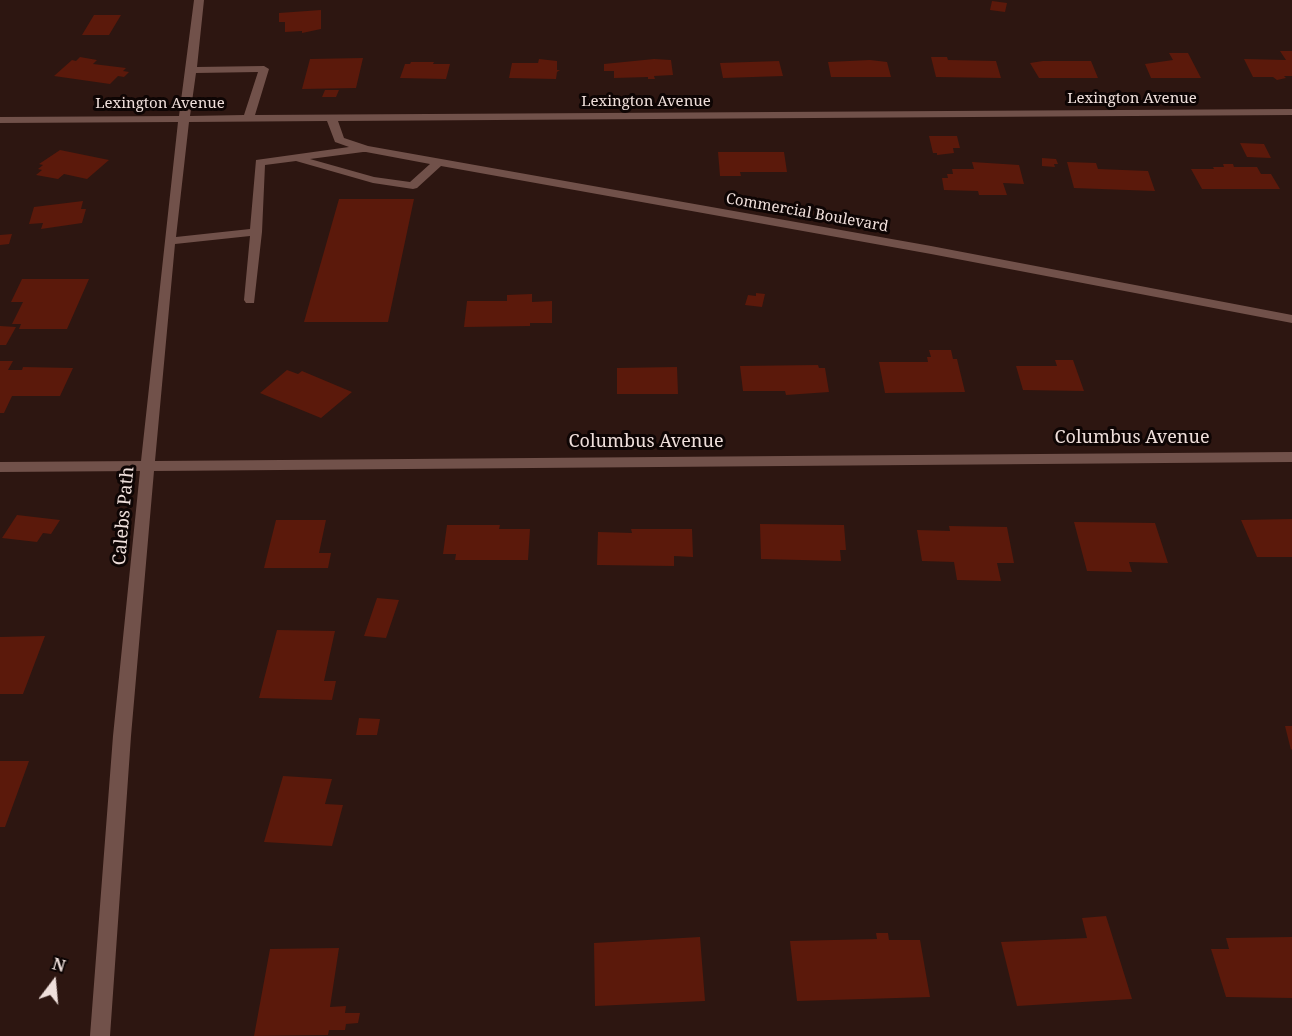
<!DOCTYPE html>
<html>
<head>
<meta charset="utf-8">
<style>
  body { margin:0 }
  #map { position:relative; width:1292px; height:1036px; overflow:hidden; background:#2d1611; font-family:"Noto Serif",serif }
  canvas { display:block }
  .north { position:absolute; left:24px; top:952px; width:60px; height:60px; -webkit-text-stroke:4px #0e0504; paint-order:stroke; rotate:16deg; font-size:16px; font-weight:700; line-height:24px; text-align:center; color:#efdfdb }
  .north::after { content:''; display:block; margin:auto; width:21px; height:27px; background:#efdfdb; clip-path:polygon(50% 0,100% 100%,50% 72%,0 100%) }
</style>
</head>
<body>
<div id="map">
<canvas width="1292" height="1036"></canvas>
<div class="north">N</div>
</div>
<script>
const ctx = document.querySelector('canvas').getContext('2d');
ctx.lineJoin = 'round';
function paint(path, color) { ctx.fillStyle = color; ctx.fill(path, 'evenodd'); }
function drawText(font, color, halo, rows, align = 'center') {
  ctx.font = font + ' "Noto Serif",serif'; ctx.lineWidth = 6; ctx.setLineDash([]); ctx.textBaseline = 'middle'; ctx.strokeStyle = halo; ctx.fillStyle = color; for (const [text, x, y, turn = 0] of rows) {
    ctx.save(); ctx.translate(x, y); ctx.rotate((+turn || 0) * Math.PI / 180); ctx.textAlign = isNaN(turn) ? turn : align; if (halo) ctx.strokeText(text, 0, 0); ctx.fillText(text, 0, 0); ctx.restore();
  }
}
const building = new Path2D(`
  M992,1L1007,3L1005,12L990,10Z
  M321,10V29L302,33V31L285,32V22H279V13Z
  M94,15H121L109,35H82Z
  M1280,51H1292V76H1284L1286,78L1277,80L1273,77H1253L1244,59L1286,60Z
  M1169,53H1188L1201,78H1151L1145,64L1173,60Z
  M80,57L97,60L93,64L126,68L123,71L129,72L124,77L118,76L110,84L54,76L72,60L76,61Z
  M931,57H947L948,60L996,61L1001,78L936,77Z
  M363,58L356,88L302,89L310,59Z
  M539,59L557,61V70H560L557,72L556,79L509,78L512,63H538Z
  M654,59L671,60L673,75L654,76L655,79H648V77L614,78V71H604V64Z
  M870,60L887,62L891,77H831L828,62Z
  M779,61L783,76L723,78L720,63Z
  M1043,61H1091L1098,78H1039L1030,63Z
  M411,62H434L433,64H450L446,79L400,78L405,64H410Z
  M325,90H339L336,97H322Z
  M929,136H957L960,148H953L954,153L937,155V153H933Z
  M1240,143L1264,144L1271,158L1247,157Z
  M60,150L109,160L87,179L64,174L58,179L36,175L42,170L38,169L43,165L39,164Z
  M718,152H784L787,172H740L741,176H720Z
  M1042,158L1056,159L1058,164H1054L1055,167L1042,166Z
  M972,162L1019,165L1024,184L1003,183L1007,195H979L978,191L944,190L942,178H948L947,174H953L952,169H974Z
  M1067,162L1096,163L1098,169L1148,171L1155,191L1074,188Z
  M1223,164H1233L1234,167H1257L1261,174H1271L1280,189H1202L1191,169H1214L1213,167H1224Z
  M339,199H414L388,322H304Z
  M83,201L81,209H86L82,223L41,229L43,223L29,224L34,207Z
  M12,234L9,244L0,245V235Z
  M22,279H89L67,329H19L21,324H12L23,302H11Z
  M756,293L765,294L762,307L745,305L748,295L756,296Z
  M532,294V302L552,301V323H530V326L464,327L467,301H507V295Z
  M0,326L16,327L6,345H0Z
  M929,350H951L953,359H957L965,392L885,393L879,362H928L927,357H931Z
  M1055,360H1073L1084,391L1023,390L1016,366H1057Z
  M0,361H13L8,370H22L23,367L73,368L60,396H12L4,413H0Z
  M818,365L819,368H825L829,392L786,395L785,391H743L740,366Z
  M677,367L678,394H617V368Z
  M287,370L298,374L302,371L352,392L321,418L260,393Z
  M17,515L60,520L51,534L43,533L37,542L2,538Z
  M1292,519V557H1257L1241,520Z
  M276,520H326L319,553H331L328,568H264Z
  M1074,522L1155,523L1168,563L1129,562L1132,572L1087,571Z
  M760,524L844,525L846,550H840L841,561L761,559Z
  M447,525H500L499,529H530L528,560H455L456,554H443Z
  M949,526L1007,527L1014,563H997L1001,581L957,580L954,562L922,561L917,530L950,531Z
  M631,529H692L693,557L674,556V566L597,565L598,532L632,533Z
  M377,598L399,600L386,638L364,636Z
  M277,630L335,631L324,681H336L332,700L259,698Z
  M45,636L23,694H0V637Z
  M359,718L380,719L377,735H356Z
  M1285,726H1292V749L1291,750Z
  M0,761H29L5,827H0Z
  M283,776L332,779L325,804L343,805L332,846L264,842Z
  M1106,916L1132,999L1017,1006L1001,942L1087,938L1082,918Z
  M876,933H888L889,940H920L930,997L797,1001L790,941L877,939Z
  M700,937L705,1001L595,1006L594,943Z
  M1292,937V998L1226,997L1211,949H1229L1226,938Z
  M339,948L330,1007L346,1006L345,1013H360L358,1023L346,1024L345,1030H329L328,1035L254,1036L270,949Z`);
const minor = new Path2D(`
  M194,0H204L197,67L264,66L269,69L255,115L1292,109V115L338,121L344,138L368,146L931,246L1292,315V323L931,254L441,166L417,188L413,189L373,183L296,161L265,165L262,232L254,303H246L244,300L250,236L175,244L155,461L1292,452V462L154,471L131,736L110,1036H90L113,736L140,471L0,472V462L141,461L178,122L0,123V117L179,116ZM258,72L244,115L190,116L196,73ZM327,121L335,142L349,147L256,160L250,229L176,237L189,122ZM363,152H366L430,164L410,182L374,177L310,159Z`);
const farStreetnames = [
  ["Lexington Avenue",1132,99],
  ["Lexington Avenue",646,102],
  ["Lexington Avenue",160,104],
  ["Commercial Boulevard",807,213,10]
];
const streetNames = [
  ["Columbus Avenue",1132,438],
  ["Columbus Avenue",646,442],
  ["Calebs Path",124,516,-85]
];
paint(building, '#5b190b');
paint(minor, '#71514a');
drawText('15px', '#efdfdb', '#0e0504', farStreetnames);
drawText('18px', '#efdfdb', '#0e0504', streetNames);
</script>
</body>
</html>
